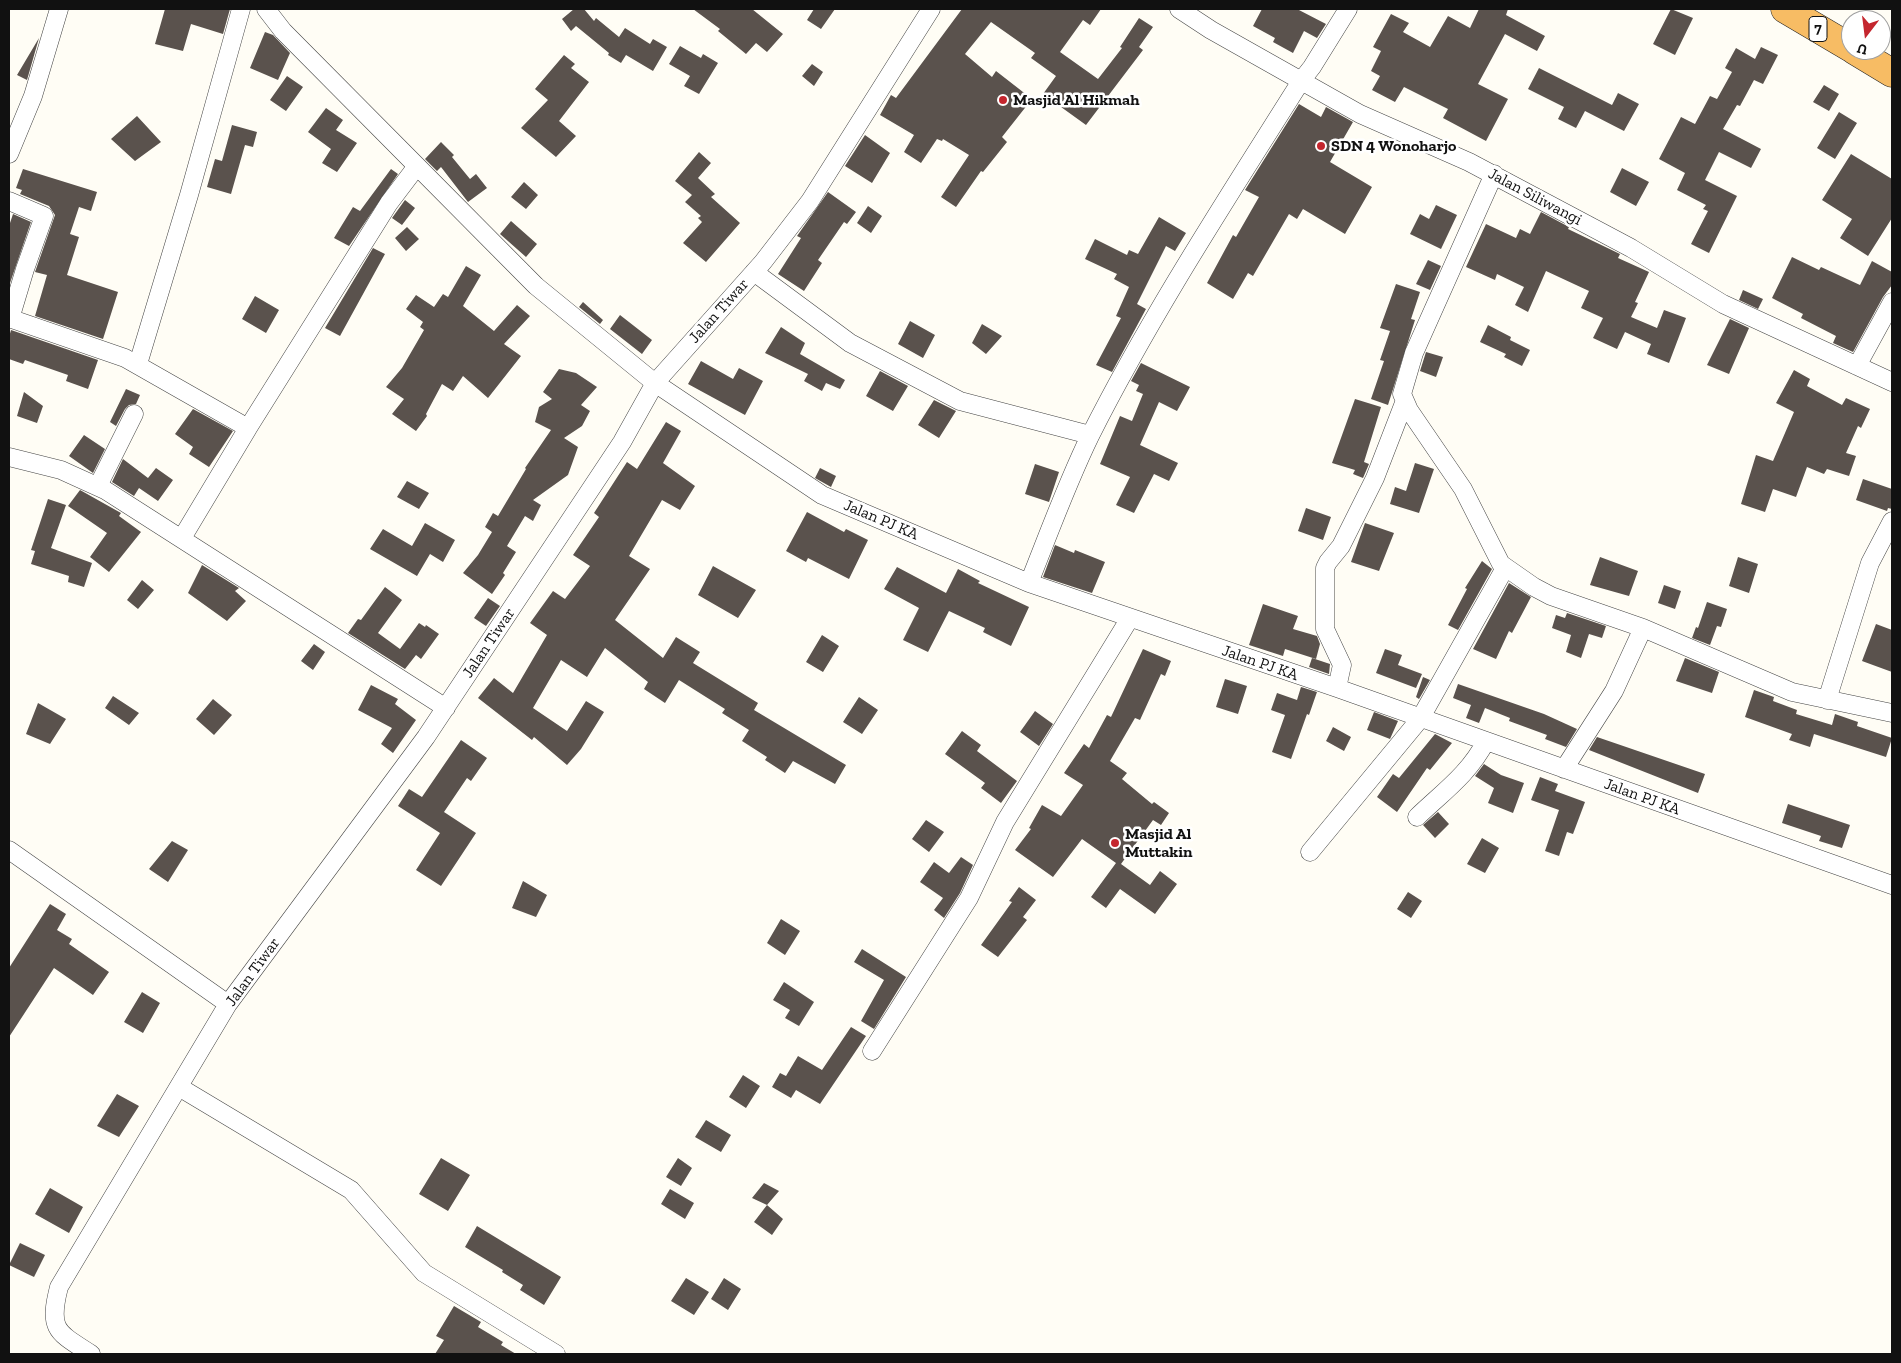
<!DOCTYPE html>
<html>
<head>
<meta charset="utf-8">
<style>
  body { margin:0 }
  #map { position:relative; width:1901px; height:1363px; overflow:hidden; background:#fffdf5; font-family:"Zilla Slab",serif }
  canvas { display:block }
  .frame { position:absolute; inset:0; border:10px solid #111; pointer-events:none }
  .north { position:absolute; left:1841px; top:10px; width:50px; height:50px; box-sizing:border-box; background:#fff; border:1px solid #a0a0a0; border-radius:50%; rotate:195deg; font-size:14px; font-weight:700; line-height:20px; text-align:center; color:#111 }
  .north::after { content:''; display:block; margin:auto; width:18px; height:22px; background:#c4262e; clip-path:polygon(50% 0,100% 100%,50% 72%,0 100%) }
</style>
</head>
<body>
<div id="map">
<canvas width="1901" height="1363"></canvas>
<div class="frame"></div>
<div class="north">U</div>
</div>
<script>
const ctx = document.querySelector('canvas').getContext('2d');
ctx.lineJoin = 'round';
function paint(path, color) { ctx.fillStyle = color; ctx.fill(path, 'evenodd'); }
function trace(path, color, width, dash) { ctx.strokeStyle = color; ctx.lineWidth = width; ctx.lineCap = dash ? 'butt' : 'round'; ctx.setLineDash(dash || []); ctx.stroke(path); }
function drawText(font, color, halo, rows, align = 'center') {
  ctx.font = font + ' "Zilla Slab",serif'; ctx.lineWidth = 5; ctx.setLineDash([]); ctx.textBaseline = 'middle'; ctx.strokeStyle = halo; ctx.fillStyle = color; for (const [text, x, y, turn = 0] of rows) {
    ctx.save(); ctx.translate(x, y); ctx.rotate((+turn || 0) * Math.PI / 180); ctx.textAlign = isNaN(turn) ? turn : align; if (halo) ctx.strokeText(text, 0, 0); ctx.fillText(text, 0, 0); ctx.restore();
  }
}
const building = new Path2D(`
  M165,9H230L223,34L191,24L183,51L155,44Z
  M574,9H584L594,21L596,18L619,37L625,28L650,44L653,39L667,47L653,71L626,55L621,63L608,55L609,53L576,26L571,31L562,19Z
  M693,9H752L783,34L767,52L756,43L746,54L718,31L720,29Z
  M814,9H835L821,29L807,20Z
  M962,9H1101L1090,25L1083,20L1060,52L1098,79L1122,48L1120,47L1139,18L1153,27L1139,47L1143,50L1086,125L1043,94L1056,76L1031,58L1035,53L991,22L965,54L992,77L996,71L1032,99L1002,137L1007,142L983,172L981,171L956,207L941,197L969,155L943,139L942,141L937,139L921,163L904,152L914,135L880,115L891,95L896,98Z
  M1262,9H1297L1326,24L1317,38L1304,31L1293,53L1273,42L1275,38L1253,26Z
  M1479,9H1508L1506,15L1545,36L1537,51L1505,34L1478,84L1508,99L1486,141L1443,118L1448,109L1404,87L1395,102L1372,90L1380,76L1371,71L1381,51L1373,47L1391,14L1409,23L1403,32L1430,47L1448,16L1470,28Z
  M1671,9L1693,18L1675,55L1653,44Z
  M265,32L273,35L290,53L278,80L250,68Z
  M39,38L27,80L17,75Z
  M680,46L701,58L703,54L718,63L699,94L684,86L690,76L669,64Z
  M1761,47L1778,55L1763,84L1754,80L1740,106L1737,105L1723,129L1761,149L1751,168L1719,152L1705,180L1737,196L1709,253L1691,244L1708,211L1703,209L1706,205L1677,190L1685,173L1659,159L1681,117L1695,124L1710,96L1717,99L1732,72L1725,68L1736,48L1755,59Z
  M564,55L575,64L571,68L589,82L559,121L576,136L556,157L521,128L548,100L535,89Z
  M812,64L823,72L814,86L802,76Z
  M1539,68L1612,105L1618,93L1639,104L1624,131L1585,111L1576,128L1558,119L1564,107L1528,89Z
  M287,76L303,87L286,111L270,100Z
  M1824,85L1839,94L1829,111L1813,102Z
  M1299,104L1321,117L1326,107L1353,122L1330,162L1372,187L1345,234L1303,209L1297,219L1289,214L1253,276L1248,273L1233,299L1207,283L1233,235L1236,237L1259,197L1245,190Z
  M326,108L343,120L336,130L357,143L337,172L322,163L331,149L308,132Z
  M1839,112L1857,123L1835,159L1817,148Z
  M137,116L161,142L135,161L111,139Z
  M232,125L257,132L253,147L245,145L231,194L207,187L215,159L222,161Z
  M865,135L890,153L872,183L845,166Z
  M441,142L454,155L452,157L470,179L476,174L487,188L468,202L441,167L437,171L425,159Z
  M699,152L711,163L698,178L715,194L711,197L740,223L706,262L683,243L702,222L698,218L701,216L685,202L692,195L675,181Z
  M1851,154L1892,179V218L1868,256L1840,238L1852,219L1822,200Z
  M1622,168L1649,182L1636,206L1610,192Z
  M23,169L97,192L91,211L79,207L70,234L79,237L67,275L118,292L103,339L35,316L47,275L35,272L55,215L49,206L20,194L22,190L16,188Z
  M391,169L398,174L349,246L334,238L353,207L360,211Z
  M524,182L538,195L526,209L511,197Z
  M828,192L856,212L847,224L844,222L818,260L822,263L804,291L778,274L801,238L797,236Z
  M405,200L415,208L402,225L392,218Z
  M1436,205L1457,215L1441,249L1410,234L1420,214L1429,219Z
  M868,206L882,216L871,233L857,223Z
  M1541,212L1569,227L1568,229L1620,254L1618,258L1649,272L1635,302L1638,303L1631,317L1657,328L1664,310L1686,318L1669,363L1647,354L1651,344L1625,332L1617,349L1593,338L1603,318L1581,308L1589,291L1546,271L1528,312L1515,305L1524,287L1497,274L1495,280L1466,267L1486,224L1516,238L1520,229L1530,234Z
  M13,214L31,222L9,286V226Z
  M1159,217L1186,233L1175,251L1166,246L1137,304L1146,309L1112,372L1096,365L1121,318L1116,316L1129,287L1114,279L1117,274L1085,259L1095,239L1127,255L1129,250L1138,254Z
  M511,221L537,244L526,257L500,234Z
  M407,227L419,239L406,251L395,238Z
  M373,248L385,254L340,336L325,328Z
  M1792,257L1819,270L1821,267L1860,285L1872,261L1892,272V285L1883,297L1853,352L1833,343L1836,336L1801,318L1803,314L1772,298Z
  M1428,260L1441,266L1430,290L1416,284Z
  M466,266L481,275L463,306L494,331L517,305L530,316L504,344L521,356L488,398L463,376L453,391L442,384L426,414L427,416L416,431L392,414L404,399L386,387L402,368L424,330L420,327L423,322L406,309L416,295L434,307L443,294L448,297Z
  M1396,284L1420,292L1411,319L1415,320L1388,405L1371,399L1384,361L1380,360L1390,331L1380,328Z
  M1743,290L1763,299L1758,309L1739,300Z
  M255,296L279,310L266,333L242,319Z
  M583,302L603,320L600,324L579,307Z
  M620,315L652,340L642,354L610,329Z
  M1730,319L1749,328L1729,374L1707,365Z
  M910,321L935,335L923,358L898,344Z
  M982,324L1002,336L986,354L972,343Z
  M1488,325L1511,337L1510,340L1530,350L1522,366L1504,357L1506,354L1480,342Z
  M781,327L805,343L800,354L845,380L840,389L826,383L822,391L804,381L808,374L765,353Z
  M11,330L98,360L88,389L66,381L68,375L25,360L23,364L9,359V337Z
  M1426,352L1443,357L1436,377L1420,371Z
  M701,361L733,379L739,368L763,381L745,415L688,384Z
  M1141,363L1190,387L1177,411L1159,402L1140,445L1178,463L1169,481L1154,474L1134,513L1116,505L1130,477L1100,464L1120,416L1132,421L1143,394L1136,391L1139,385L1131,381Z
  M559,369L576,373L597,387L581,405L590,411L582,426L564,438L578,447L568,475L533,500L541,505L533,521L525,516L507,546L516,552L503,573L505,575L492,594L463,573L478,555L492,532L485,527L493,513L498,516L526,469L525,468L551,430L535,422L539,407L552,399L543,392Z
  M1794,370L1810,379L1807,386L1842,405L1846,398L1870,409L1861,428L1858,426L1846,453L1856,456L1849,476L1827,469L1824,474L1807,467L1796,497L1773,489L1765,512L1741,504L1756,455L1773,461L1794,412L1776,403Z
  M880,371L908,386L893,411L866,396Z
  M126,389L140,395L136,404L129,405L125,409L116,426L110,422Z
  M24,392L43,406L37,423L17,416Z
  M1355,399L1381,407L1364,462L1369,464L1363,478L1353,474L1355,470L1332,463Z
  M934,400L956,411L939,438L918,425Z
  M193,409L233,431L209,467L189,454L193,447L175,434Z
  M666,422L681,431L663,463L695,486L680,510L662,500L629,556L650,569L615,620L663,658L676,637L700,652L693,663L758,703L754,710L846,765L835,784L793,761L785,773L765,760L767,757L742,741L749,730L722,713L725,709L679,680L665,703L644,689L648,682L605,648L587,677L561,660L533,708L567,731L586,701L604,712L581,749L567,765L534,737L532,740L478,698L494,678L513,693L547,635L530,623L553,591L565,599L590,566L573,555L599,517L594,513L627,462L637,469Z
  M84,435L105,449L93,473L69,456Z
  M123,459L148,478L156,468L173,480L158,501L139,488L134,496L112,482Z
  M1415,463L1434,469L1419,513L1390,504L1395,487L1406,491Z
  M1035,464L1059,472L1049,502L1025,494Z
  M820,468L836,476L831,487L815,478Z
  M1863,479L1892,489V509L1888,508L1887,511L1856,500Z
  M407,481L429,493L419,509L397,497Z
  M80,490L121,513L119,516L141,532L109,572L90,557L107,533L68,506Z
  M48,499L66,505L51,548L92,563L84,587L68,582L69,576L31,564L35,551L31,550Z
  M1306,508L1331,517L1323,540L1298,531Z
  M807,512L844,532L846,529L868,540L849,579L808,558L806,562L786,551Z
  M425,523L455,540L443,562L430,554L417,576L370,549L383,529L412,546Z
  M1365,523L1394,533L1379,571L1351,562Z
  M1055,545L1074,553L1075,550L1105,562L1092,593L1043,577Z
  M1600,557L1638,571L1629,596L1590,585Z
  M1738,557L1758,564L1749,593L1729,586Z
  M1482,561L1492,569L1458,630L1448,625L1467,589L1465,588Z
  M202,565L239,588L235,591L246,601L227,621L188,593Z
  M713,566L756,590L738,618L698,595Z
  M897,567L946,593L958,569L980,581L978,583L1029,607L1011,646L983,632L985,628L949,611L928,652L903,640L919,608L884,589Z
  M142,580L154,590L138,609L127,600Z
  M1509,583L1531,597L1512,633L1509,631L1496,659L1473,649Z
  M1664,585L1681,591L1675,609L1658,603Z
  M385,587L402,600L378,633L400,649L419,623L425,627L426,625L439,634L421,659L416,655L405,669L348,633L358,619L361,620Z
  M488,598L500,606L486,626L474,618Z
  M1707,602L1727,609L1721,627L1717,626L1710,645L1692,638L1696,627L1698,628Z
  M1263,604L1298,616L1293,629L1317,636L1320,644L1316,659L1285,649L1283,656L1249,645Z
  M1567,613L1606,626L1602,638L1589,634L1581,658L1566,652L1571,635L1552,628L1556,615L1565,618Z
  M1876,624L1892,630V672L1862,661Z
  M822,635L839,646L823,672L806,662Z
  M314,644L325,652L313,670L301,661Z
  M1143,649L1171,661L1165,676L1161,674L1140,720L1135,718L1110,761L1127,773L1122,779L1152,804L1154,802L1169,813L1161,825L1153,820L1121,864L1150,885L1160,871L1177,884L1155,914L1120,889L1106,908L1091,897L1116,863L1082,839L1053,877L1015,850L1031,829L1029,828L1042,805L1061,816L1083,785L1064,773L1084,744L1089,748L1107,715L1111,717Z
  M1385,649L1402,655L1398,665L1422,674L1416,688L1376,673Z
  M1312,658L1330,664L1329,674L1309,667Z
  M1685,658L1719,672L1712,693L1676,681Z
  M1423,677L1430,680L1419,699L1416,697Z
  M1225,679L1247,686L1238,714L1216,707Z
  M1458,684L1544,714L1577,729L1566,747L1545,739L1547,735L1509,721L1510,718L1485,708L1479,723L1466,718L1471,705L1453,698Z
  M371,685L398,699L395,704L416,720L393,753L381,744L392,728L358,710Z
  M1301,687L1317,692L1309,715L1307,714L1291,759L1272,752L1285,715L1271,710L1277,693L1297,700Z
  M1754,690L1774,697L1773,701L1797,710L1796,714L1832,725L1835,714L1858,722L1857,726L1892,738L1886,757L1814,734L1810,747L1789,740L1792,734L1745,717Z
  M113,696L139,713L129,725L105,708Z
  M859,697L878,710L862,734L843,722Z
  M213,699L232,715L214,735L196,719Z
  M38,703L66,719L50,744L26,734Z
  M1035,711L1053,724L1039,746L1020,732Z
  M1374,712L1398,721L1390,739L1367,730Z
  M1333,727L1351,737L1344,751L1326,741Z
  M962,731L981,745L977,751L1017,781L1001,803L981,788L985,783L945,754Z
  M1435,734L1452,743L1430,770L1427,768L1397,812L1377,797L1393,774L1399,778Z
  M1597,737L1705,774L1698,793L1589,750Z
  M461,740L487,758L471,781L467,778L444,812L476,833L441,886L416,870L440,833L398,806L409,789L422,797Z
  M1484,764L1501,775L1524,783L1513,813L1488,803L1494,788L1475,776Z
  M1540,777L1558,784L1555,791L1585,802L1573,834L1567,832L1559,856L1545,851L1559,810L1531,800Z
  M1788,804L1850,825L1842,848L1819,841L1821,836L1782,823Z
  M1438,812L1449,824L1435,838L1423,825Z
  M926,820L944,832L929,852L912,839Z
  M1482,838L1499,848L1485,873L1467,864Z
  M172,841L188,850L168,882L149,869Z
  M961,857L973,865L960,893L944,918L934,910L943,898L920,882L934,862L949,873Z
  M523,881L547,895L536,917L512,908Z
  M1019,887L1036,900L1023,917L1027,920L998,957L981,945L1012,902L1009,901Z
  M1408,892L1422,901L1411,918L1397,909Z
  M50,904L66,914L57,930L72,939L69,944L109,972L93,995L54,968L9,1037V968Z
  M781,919L800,931L785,955L767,943Z
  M862,949L906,977L874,1029L861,1021L884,980L854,962Z
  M784,982L814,1002L799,1026L785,1018L790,1010L773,1000Z
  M142,992L160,1003L143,1033L124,1022Z
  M851,1027L866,1036L820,1104L796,1090L791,1098L772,1087L780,1073L786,1076L798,1056L822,1070Z
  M743,1075L760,1086L746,1108L729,1097Z
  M117,1094L139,1106L119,1137L97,1126Z
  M706,1120L731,1135L721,1152L695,1137Z
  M441,1158L470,1175L448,1211L419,1194Z
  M678,1158L692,1168L681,1186L666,1177Z
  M764,1183L779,1191L767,1205L752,1198Z
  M50,1188L83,1207L69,1233L35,1214Z
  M670,1189L694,1203L685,1219L661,1204Z
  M767,1205L783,1219L772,1235L754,1222Z
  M477,1226L561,1277L544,1305L520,1290L523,1285L502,1272L503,1270L465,1247Z
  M20,1243L45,1255L34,1277L9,1265Z
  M686,1278L709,1292L694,1315L671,1301Z
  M724,1278L741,1289L728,1310L711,1299Z
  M454,1306L481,1322L478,1327L503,1342L501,1345L516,1354H435L444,1340L436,1336Z`);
const minor = new Path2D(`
  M266,9L283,31L536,286L655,383L822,495L1029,583L1337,688L1892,885
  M1179,9L1211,30L1360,114L1469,162L1631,248L1723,304L1892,382
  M9,154L33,96L59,9
  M1494,174L1414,353L1402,394L1409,410L1463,489L1501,564L1534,587L1551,596L1643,628L1792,692L1892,713
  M9,201L44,216L25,269L10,319
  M754,272L850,343L960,401L1090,435
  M9,318L125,358L248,428L389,203L417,166
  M138,364L189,195L241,9
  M1857,366L1892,302
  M9,457L61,470L105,490L446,708
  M98,486L134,414
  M182,538L248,428
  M1029,583C1049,533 1067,483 1090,436C1152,313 1228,197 1301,81L1312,67L1348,9
  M1337,688L1342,665L1325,629V568L1328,562L1341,546L1375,478L1404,403
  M1827,700L1870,563L1892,521
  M1564,769L1614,691L1643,628
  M1417,817C1443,792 1469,774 1486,741
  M9,850L228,1004
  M1310,852L1420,719L1505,568
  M872,1051L969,898L1005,822L1130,618
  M179,1087L351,1190L424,1273L556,1354
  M91,1354C57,1332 48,1330 59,1287L228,1004L426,737L622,442L655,383L763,262L810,201L931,9`);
const trunk = new Path2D(`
  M1785,9L1851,48
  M1854,50L1892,73`);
const markers = [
  [1003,100,5,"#c4262e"],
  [1321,146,5,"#c4262e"],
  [1115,843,5,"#c4262e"]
];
const shields = [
  [1818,29,18]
];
const shieldNames = [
  ["7",1818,29]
];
const poiNames = [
  ["Masjid Al Hikmah",1013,100],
  ["SDN 4 Wonoharjo",1331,146],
  ["Masjid Al",1125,834],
  ["Muttakin",1125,852]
];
const streetNames = [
  ["Jalan Siliwangi",1535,197,28],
  ["Jalan Tiwar",719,311,-48],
  ["Jalan PJ KA",881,520,23],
  ["Jalan Tiwar",489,643,-56],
  ["Jalan PJ KA",1260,663,19],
  ["Jalan PJ KA",1642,797,20],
  ["Jalan Tiwar",253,972,-54]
];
paint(building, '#5a524d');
trace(minor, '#444', 19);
trace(trunk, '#222', 29);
trace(minor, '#fff', 18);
trace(trunk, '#f7bc64', 28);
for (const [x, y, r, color] of markers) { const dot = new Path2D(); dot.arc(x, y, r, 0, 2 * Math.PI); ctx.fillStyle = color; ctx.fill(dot); trace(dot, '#fff', 2); }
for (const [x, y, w] of shields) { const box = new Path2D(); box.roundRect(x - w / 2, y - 12.5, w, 25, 4); ctx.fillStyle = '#fff'; ctx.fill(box); trace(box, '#111', 1); }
drawText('bold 15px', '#111', null, shieldNames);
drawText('bold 16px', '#111', '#fff', poiNames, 'left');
drawText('16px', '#111', '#fff', streetNames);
</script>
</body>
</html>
